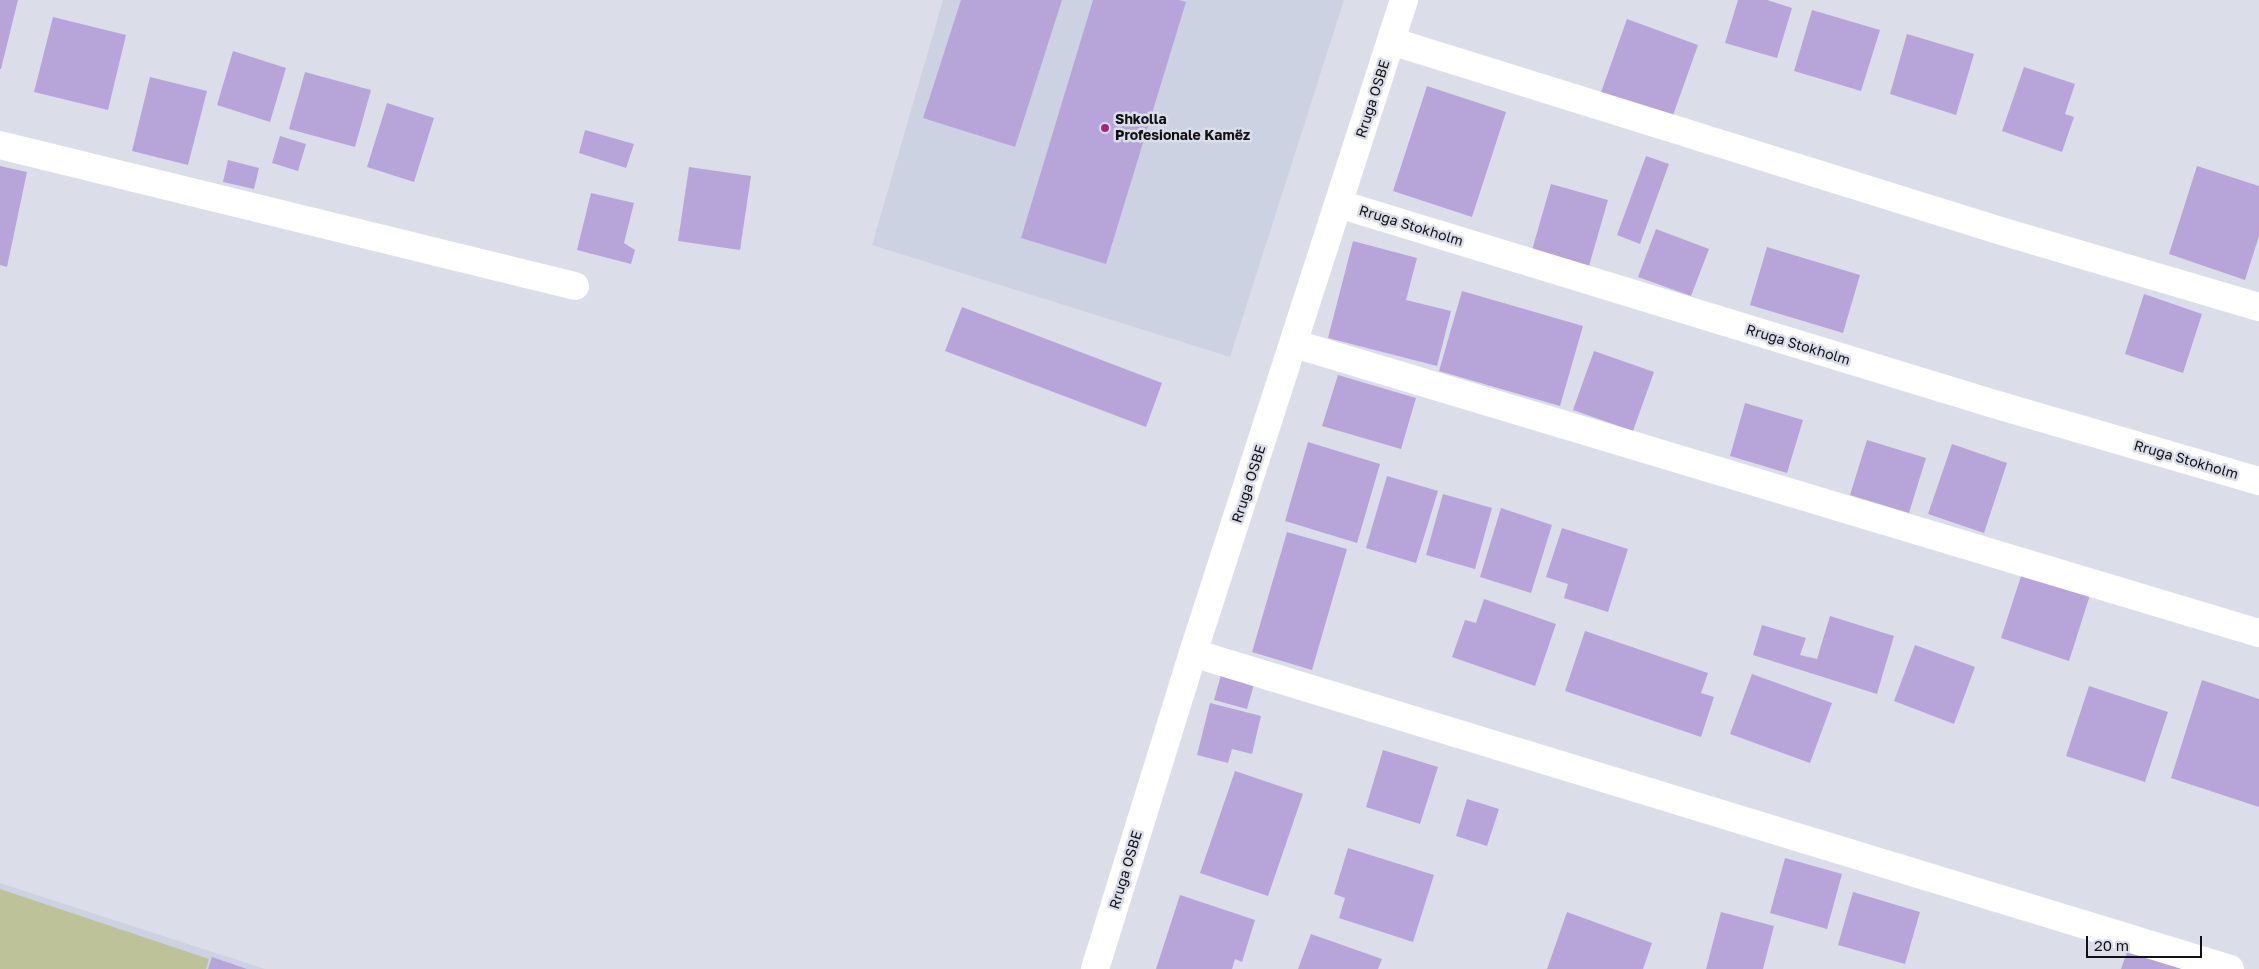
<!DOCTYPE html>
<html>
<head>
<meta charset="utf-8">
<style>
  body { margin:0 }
  #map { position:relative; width:2259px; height:969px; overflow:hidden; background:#dbdee9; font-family:"Golos Text",sans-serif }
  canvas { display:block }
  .scale { position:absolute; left:2086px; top:936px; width:116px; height:22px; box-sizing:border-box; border:2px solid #101115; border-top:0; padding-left:6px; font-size:15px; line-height:18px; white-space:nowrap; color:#101115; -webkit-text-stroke:4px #dbdee9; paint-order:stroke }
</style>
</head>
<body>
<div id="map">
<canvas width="2259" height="969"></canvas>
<div class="scale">20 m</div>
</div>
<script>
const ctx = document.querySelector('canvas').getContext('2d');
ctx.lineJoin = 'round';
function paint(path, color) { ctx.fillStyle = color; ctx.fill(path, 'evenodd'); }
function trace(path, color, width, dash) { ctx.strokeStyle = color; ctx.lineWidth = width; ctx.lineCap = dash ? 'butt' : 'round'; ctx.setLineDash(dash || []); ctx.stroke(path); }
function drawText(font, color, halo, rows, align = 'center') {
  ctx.font = font + ' "Golos Text",sans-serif'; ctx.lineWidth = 5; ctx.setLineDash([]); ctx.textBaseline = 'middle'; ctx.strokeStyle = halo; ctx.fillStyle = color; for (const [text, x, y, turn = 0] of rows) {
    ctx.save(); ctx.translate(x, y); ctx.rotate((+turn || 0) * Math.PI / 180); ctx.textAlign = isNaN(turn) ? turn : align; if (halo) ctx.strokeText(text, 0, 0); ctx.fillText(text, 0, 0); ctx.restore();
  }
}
const built = new Path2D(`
  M943,0H1344L1230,357L872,245Z
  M0,883L265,969H0Z`);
const green = new Path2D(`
  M0,889L209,959L206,969H0Z`);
const building = new Path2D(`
  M0,0H18L1,69H0Z
  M961,0H1062L1015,147L923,118Z
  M1093,0H1179L1186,2L1106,264L1021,238Z
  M1738,0H1767L1792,8L1777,58L1725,43Z
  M1812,10L1880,30L1861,91L1794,71Z
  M53,17L126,35L108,110L34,92Z
  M1627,19L1698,45L1671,121L1600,95Z
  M1907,34L1974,54L1956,115L1890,94Z
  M233,51L286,68L270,122L217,105Z
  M2024,67L2075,84L2065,114L2074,117L2062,152L2002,131Z
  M305,72L371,90L355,147L289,129Z
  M150,77L207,91L188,165L132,151Z
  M1427,86L1506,112L1472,217L1393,191Z
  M387,103L434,118L414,182L367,167Z
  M585,130L634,144L626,168L579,153Z
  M280,136L306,144L298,171L272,163Z
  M1646,156L1669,164L1640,244L1617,235Z
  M228,160L259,168L254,189L223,182Z
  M0,166L27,172L7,267L0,265Z
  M2197,166L2259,186V236L2245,280L2169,254Z
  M689,167L751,176L740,250L678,241Z
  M1551,184L1608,200L1589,266L1532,250Z
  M591,193L634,203L624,243L635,250L631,264L577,250Z
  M1656,229L1709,249L1691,296L1638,277Z
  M1353,241L1417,258L1406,300L1451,311L1437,366L1328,338Z
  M1767,247L1860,275L1843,333L1750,305Z
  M1462,291L1583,326L1560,406L1439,371Z
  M2144,294L2202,314L2183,373L2125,354Z
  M962,307L1162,383L1146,427L945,351Z
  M1594,351L1654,372L1633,431L1573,410Z
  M1338,375L1416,398L1401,449L1322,426Z
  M1745,403L1803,420L1787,473L1730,456Z
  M1867,440L1926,458L1909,513L1850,495Z
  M1308,442L1380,464L1357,543L1285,521Z
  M1952,444L2007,463L1984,533L1928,514Z
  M1387,476L1438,491L1416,563L1366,548Z
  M1443,494L1492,508L1475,569L1426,555Z
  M1501,508L1552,525L1531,593L1480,577Z
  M1562,528L1628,549L1608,612L1564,598L1568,584L1546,577Z
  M1287,532L1347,549L1312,670L1252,652Z
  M2022,573L2090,595L2069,661L2001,638Z
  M1484,599L1556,624L1535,686L1452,657L1465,620L1476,623Z
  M1830,616L1894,636L1877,694L1753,655L1762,625L1806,638L1800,655L1817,659Z
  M1585,631L1708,673L1701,693L1714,697L1701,737L1565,691Z
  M1915,645L1975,667L1954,724L1894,701Z
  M1752,674L1832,703L1810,763L1730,734Z
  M1221,675L1254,684L1247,709L1214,700Z
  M2202,680L2259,699V807L2171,778Z
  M2089,686L2168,712L2145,782L2066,756Z
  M1210,703L1261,716L1252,754L1232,749L1228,763L1197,755Z
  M1383,750L1438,767L1420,824L1366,807Z
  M1235,771L1303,794L1268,896L1200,873Z
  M1467,799L1499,809L1487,846L1456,836Z
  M1348,848L1434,875L1413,942L1339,918L1345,898L1334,894Z
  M1785,858L1842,874L1827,929L1770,913Z
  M1853,892L1920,912L1905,964L1838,945Z
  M1180,895L1255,920L1242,962L1235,959L1232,969H1156Z
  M1567,912L1652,943L1643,969H1547Z
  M1721,912L1774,926L1763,969H1706Z
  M1311,934L1382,959L1378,969H1298Z
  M2128,949L2182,969H2121Z
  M212,957L247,969H208Z`);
const minor = new Path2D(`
  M1391,41L2001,231L2259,307
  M0,145L575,286
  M1339,204L1994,404L2259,481
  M1295,344L2259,633
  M1193,653L2230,969`);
const tertiary = new Path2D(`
  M1095,969L1193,653L1404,0`);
const markers = [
  [1105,128,5,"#a52676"]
];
const streetNames = [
  ["Rruga OSBE",1373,99,-72],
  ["Rruga Stokholm",1411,226,17],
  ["Rruga Stokholm",1798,345,17],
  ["Rruga Stokholm",2186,460,16],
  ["Rruga OSBE",1249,484,-72],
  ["Rruga OSBE",1126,870,-73]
];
const poiNames = [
  ["Shkolla",1115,120],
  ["Profesionale Kamëz",1115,136]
];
paint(built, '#cdd2e3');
paint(green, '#bec299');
paint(building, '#b7a5da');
trace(minor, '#fff', 28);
trace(tertiary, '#fff', 28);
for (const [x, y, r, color] of markers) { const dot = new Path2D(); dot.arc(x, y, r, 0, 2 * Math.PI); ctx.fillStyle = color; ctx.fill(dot); trace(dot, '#dbdee9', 2); }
drawText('14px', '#101115', '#dbdee9', streetNames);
drawText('bold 14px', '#101115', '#dbdee9', poiNames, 'left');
</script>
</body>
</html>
